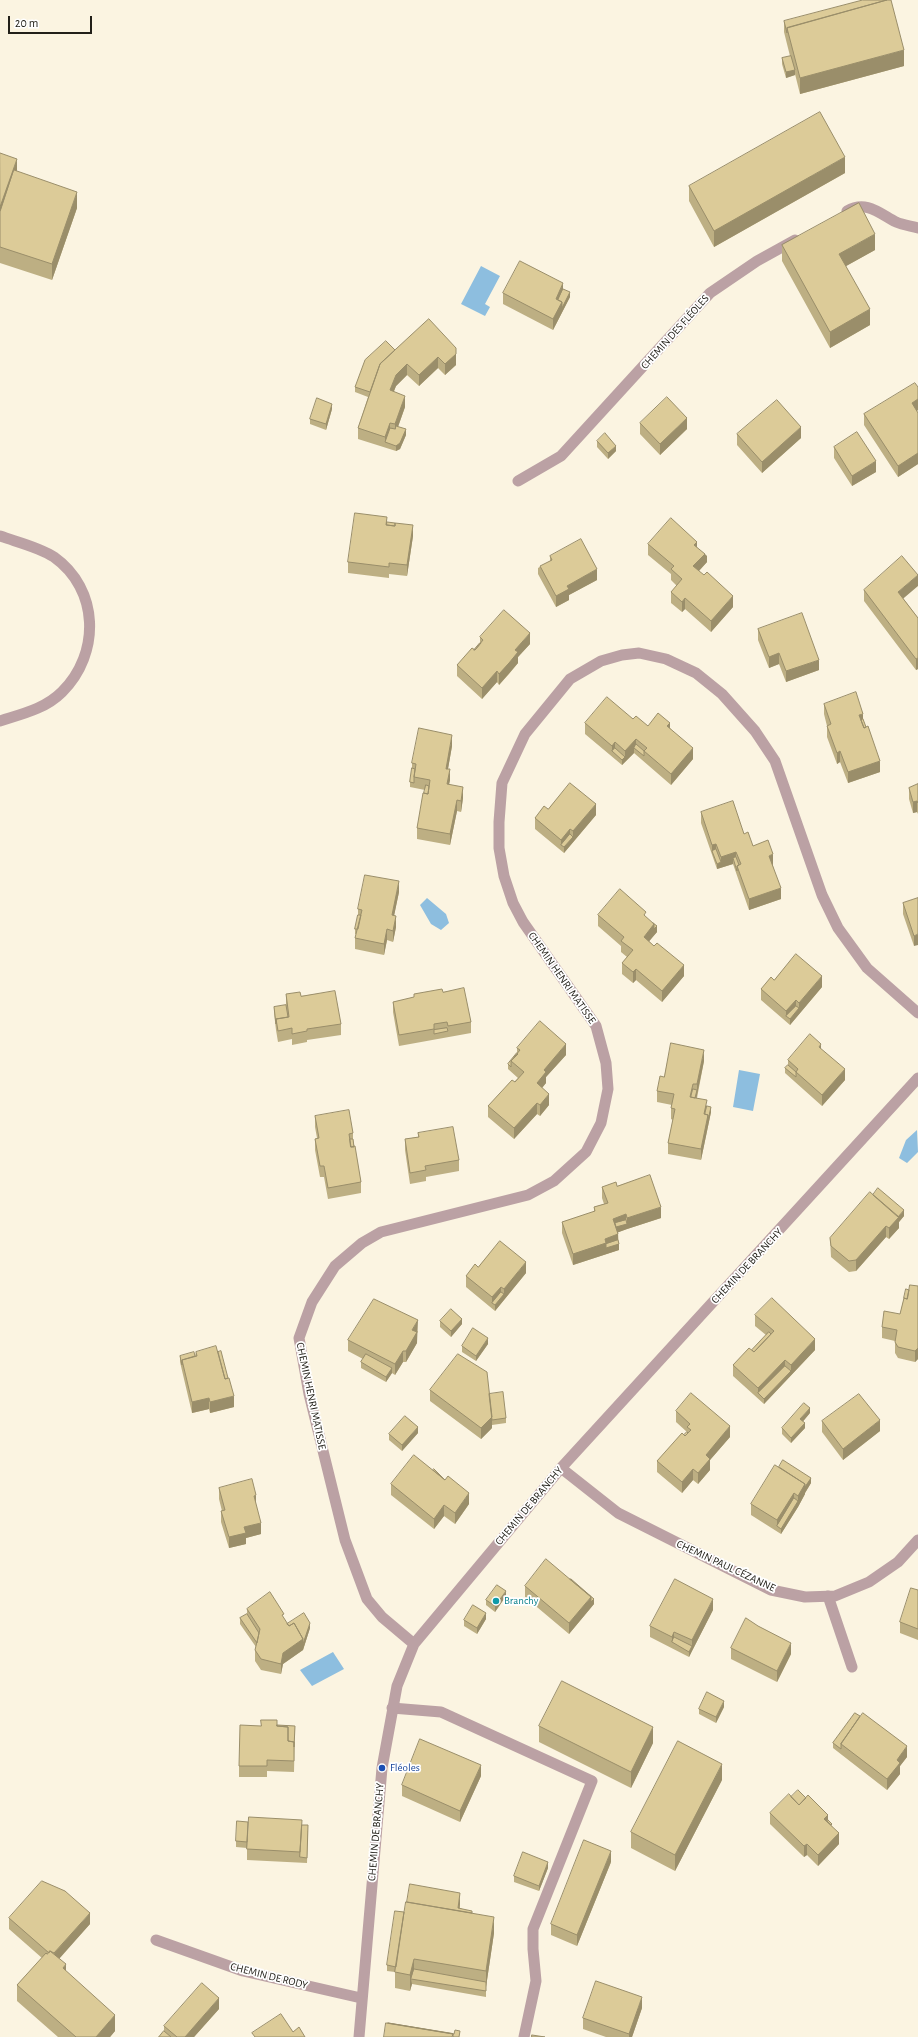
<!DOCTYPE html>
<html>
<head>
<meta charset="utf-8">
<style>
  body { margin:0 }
  #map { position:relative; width:918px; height:2037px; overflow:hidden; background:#fbf4e1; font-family:"Alegreya Sans",sans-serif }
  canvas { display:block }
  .scale { position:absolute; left:8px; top:16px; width:84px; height:18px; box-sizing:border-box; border:2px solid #222019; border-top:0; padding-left:5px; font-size:12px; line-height:14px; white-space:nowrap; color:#222019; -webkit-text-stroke:3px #fff; paint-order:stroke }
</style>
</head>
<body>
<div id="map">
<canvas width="918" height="2037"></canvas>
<div class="scale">20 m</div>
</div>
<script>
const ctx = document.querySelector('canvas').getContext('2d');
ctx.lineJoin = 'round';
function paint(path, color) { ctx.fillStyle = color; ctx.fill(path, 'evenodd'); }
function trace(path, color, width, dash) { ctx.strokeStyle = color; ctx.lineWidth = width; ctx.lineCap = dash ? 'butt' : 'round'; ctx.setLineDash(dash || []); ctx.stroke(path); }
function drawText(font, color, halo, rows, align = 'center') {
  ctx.font = font + ' "Alegreya Sans",sans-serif'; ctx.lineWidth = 3.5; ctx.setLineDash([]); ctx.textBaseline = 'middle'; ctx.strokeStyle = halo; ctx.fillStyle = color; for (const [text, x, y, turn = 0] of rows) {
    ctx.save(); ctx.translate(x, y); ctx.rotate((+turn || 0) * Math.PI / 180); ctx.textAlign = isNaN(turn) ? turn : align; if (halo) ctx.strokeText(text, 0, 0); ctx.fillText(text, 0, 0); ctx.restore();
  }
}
const water = new Path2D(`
  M481,266L500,276L485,304L490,307L485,316L461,304Z
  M427,898L446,914L449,923L441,930L431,924L420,905Z
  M739,1070L760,1074L753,1111L733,1107Z
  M917,1130L918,1152L907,1163L899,1158L906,1140Z
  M333,1652L344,1669L312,1686L300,1670Z`);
const service = new Path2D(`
  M0,536C17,542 39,547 54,557C99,589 101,653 62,692C45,709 22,714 0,721
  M828,1596L852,1667
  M392,1708L441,1712L592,1781L533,1929V1949L536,1981L524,2037`);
const minor = new Path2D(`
  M847,211C866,200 879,213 896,222C903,225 911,226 918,228
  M518,481L561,456L710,293L757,261L795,240
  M561,1468L618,1513L771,1590L805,1597L835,1596L869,1582L898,1562L918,1540
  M414,1644L382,1617L367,1599L345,1540L309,1394L299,1338L312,1302L335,1266L362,1243L381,1232L528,1195L554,1181L586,1152L601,1123L608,1089L606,1063L596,1026L523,922L513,903L504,876L499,848V822L502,783L525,734L570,679L601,661L622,655L639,653L666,659L696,673L722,694L755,731L775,761L822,895L838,928L867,968L918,1013
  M156,1940L243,1971L361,1998
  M359,2037L382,1768L397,1686L414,1644L561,1468L918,1078`);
const wall = new Path2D(`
  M784,21L904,66L800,94L795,74V75L786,78L782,64V58L790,56L784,32Z
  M0,153L17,171L77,208L52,280L0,263Z
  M845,173L714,247L689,201V186Z
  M782,245L875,250L846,266L870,325L830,348L782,261Z
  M563,289L570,297L553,330L503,304V293Z
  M429,319L456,365L445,375L438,368L419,386L407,375L396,386L394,391L405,407L398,427L406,435L400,449L396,451L358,439V428L368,397L355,392V387Z
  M918,387V410L917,411L918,413V464L898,477L864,425V414Z
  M332,409L326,430L310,424V419Z
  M640,423L687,429L660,455L640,434Z
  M737,434L801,438L762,473L737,445Z
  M597,441L616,451L608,459L597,447Z
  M834,447L876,472L852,486L834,458Z
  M387,522L413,536L407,576L389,574V578L348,573V562Z
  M648,544L697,547L707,562L699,571L733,607L711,632L685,609L682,612L671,603V592L677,586L671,580V574L648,555Z
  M550,556L597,580L569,595V600L556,607L538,574V568L550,561Z
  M864,590L903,598L918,618V669L916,670L864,601Z
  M758,629L819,670L786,682L779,664L769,668L758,640Z
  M480,637L530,644L518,657V663L509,674L499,685L497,682L482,699L457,676V665L474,650L480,643Z
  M824,704L863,719L880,772L848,783L840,762L837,764L827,737V726L824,714Z
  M633,719L648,726L670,728L693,759L671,785L634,753L622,765L585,734V723Z
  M452,746L448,769L450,780L449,784L463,798L461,812L457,811L450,845L417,839V828L425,790L410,787V782L412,768V763Z
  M918,784V814L917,812L913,813L909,799V788Z
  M548,809L596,815L564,853L535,829V818Z
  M701,812L744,834L753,846L773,865V866L781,899L749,910L733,864L717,869L701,823Z
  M399,892L394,915L396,927L393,942L387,940L384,955L355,949V938L356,934H355V929L358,915V909Z
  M918,898L914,946L903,914V903Z
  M598,915L646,917L657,932L649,941L684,976L662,1002L636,980L633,983L622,974V963L627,957L621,952V946L598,926Z
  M774,980L822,987L790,1025L761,1000V989Z
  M443,992L471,1022V1033L399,1046L393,1012V1002L414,998V994Z
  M286,994L301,996L341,1024V1035L307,1040V1042L292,1045V1039L278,1042L276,1030L274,1013V1007L286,1005Z
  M517,1048L566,1055L546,1077V1083L542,1088L549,1105L540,1116L537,1114L514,1139L488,1117V1106L514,1082L518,1078L508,1069V1064L517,1053Z
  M821,1049L845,1080L822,1106L785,1073V1068L788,1065V1060Z
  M704,1061L697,1098L707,1106L711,1112L701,1160L668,1154V1143L673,1120L671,1119V1108L672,1105L657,1102V1091L664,1077Z
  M315,1116L353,1133V1139L361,1182V1193L328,1199L324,1177H320L315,1150V1139L317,1138L315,1127Z
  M418,1133L459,1160V1171L426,1177V1181L410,1184L405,1150V1139L418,1137Z
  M617,1186L661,1218L618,1232L619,1250L573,1265L562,1233V1222L594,1212V1207L604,1204L602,1198V1187Z
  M873,1195L904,1216L899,1222V1228L889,1239L886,1237L856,1271L849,1272L831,1257L830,1238Z
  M478,1267L526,1273L495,1311L466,1287V1276Z
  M918,1286V1359L915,1362L898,1358L895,1353V1341L882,1338V1327L900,1314L904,1298L909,1290Z
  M755,1315L815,1350L764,1404L733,1376V1365L752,1350L766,1335L755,1326Z
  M440,1321L462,1324L451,1337L440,1327Z
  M418,1331L417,1333V1343L406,1362H403L395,1375L392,1373L386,1382L361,1368V1362L363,1359L348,1351V1340Z
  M488,1344L476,1361L462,1352V1346Z
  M196,1352L234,1407L210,1413L209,1409L192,1413L180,1362V1356H195Z
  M430,1390L489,1394L506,1418V1423L492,1425V1428L481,1439L430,1401Z
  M676,1411L730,1437L710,1460V1470L698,1484L693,1480L682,1493L657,1472V1461L687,1432L676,1422Z
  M810,1413L803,1421L805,1428L791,1443L782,1434V1428Z
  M822,1421L880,1431L843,1460L822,1432Z
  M418,1433L402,1451L389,1440V1434Z
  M779,1467L811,1483L805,1493V1494L798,1507L781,1534L751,1515V1504Z
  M391,1484L469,1504L455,1524L444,1516L434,1529L391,1495Z
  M219,1488L256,1505L261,1534L246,1538V1544L229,1548L221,1522V1511H222L219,1499Z
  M525,1586L594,1604L569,1634L525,1597Z
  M918,1590V1640L900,1633V1622Z
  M506,1596L495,1612L486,1605V1600Z
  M247,1609L284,1619L287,1624L310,1628L303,1650L283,1664L281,1674L261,1670L255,1661V1650L256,1647L240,1624V1618L247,1614Z
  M713,1610L692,1651L689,1657L650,1637V1626Z
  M486,1619L477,1634L464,1626V1620Z
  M731,1648L791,1654L777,1682L731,1659Z
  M724,1707L716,1723L699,1714V1709Z
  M855,1713L907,1757L900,1766V1774L887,1790L833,1748V1743Z
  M277,1725L295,1726L294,1772L267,1771V1777H239V1766L261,1726Z
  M539,1726L653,1743L631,1788L539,1742Z
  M481,1776L460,1822L402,1796V1785Z
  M722,1780L675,1871L631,1848V1832Z
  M791,1797L828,1820L832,1826L839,1844L818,1866L807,1855L804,1857L770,1824V1813Z
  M302,1825L308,1831L307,1863L247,1860V1848L236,1847V1841Z
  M611,1862L577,1946L551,1935V1924Z
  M548,1868L539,1891L514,1882V1876Z
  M460,1904V1908L472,1913L494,1933L486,1987V1997L412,1984L410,1991L395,1988V1972L387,1971V1965L404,1912Z
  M9,1918L90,1924L59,1958L66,1971L115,2031L110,2037H58L17,2001V1985L42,1958L9,1929Z
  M642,2008L632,2037H606L583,2029V2018Z
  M219,2009L194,2037H159L164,2031V2026Z`);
const shadedWall = new Path2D(`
  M904,50V66L800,94V78Z
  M795,70V75L786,78V72Z
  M845,157V173L714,247V231Z
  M17,159V179L0,227V207Z
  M77,192V208L52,280V264Z
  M875,234V250L839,270V254Z
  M563,283V294L556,305V299Z
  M570,292V297L553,330V319L562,302Z
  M870,309V325L830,348V332Z
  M456,348V365L445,375V364Z
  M438,357V368L419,386V375Z
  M407,364V375L396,386L390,401V390L396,375Z
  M405,396V407L395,435V424Z
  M918,399V410L912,414V403Z
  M332,404V409L326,430V424Z
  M687,418V429L660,455V444Z
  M390,423V434L385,442V437Z
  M801,427V438L762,473V462Z
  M406,429V435L400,449L396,451V446Z
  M616,446V451L608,459V453Z
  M918,453V464L898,477V466Z
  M876,461V472L852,486V476Z
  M413,525V536L407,576V565Z
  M697,542V552L694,545Z
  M705,554L707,556V562L696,574L693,566Z
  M597,569V580L569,595V600L556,607V596L567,586Z
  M918,575V586L898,603V592Z
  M733,596V607L711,632V621Z
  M685,598V609L682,612V602Z
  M530,633V644L518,657V663L499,685V674L515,650Z
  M779,653V664L769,668V657Z
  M918,658V669L916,670V659Z
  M819,660V670L786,682V671Z
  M497,671V682L482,699V688Z
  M863,714V725L859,721V715Z
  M670,723V734L667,726Z
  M452,735V746L446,780V769Z
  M636,739V750L634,748V753L622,765V760L625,757V751Z
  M615,742V753L612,751V757V746Z
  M693,748V759L671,785V774Z
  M840,751V762L837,764V753Z
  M880,761V772L848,783V772Z
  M450,769V780L447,794V784Z
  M463,787V798L461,812V801Z
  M457,800V811L450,845V834Z
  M917,801V812L913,813V802Z
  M596,804V815L564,853V847L573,837V831Z
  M570,829V840L561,845V840Z
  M716,844V855L712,851V845Z
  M736,852V863L733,858V864L717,869V864L721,862V857Z
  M773,854V865L769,867V856Z
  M399,881V892L392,926V915Z
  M781,888V899L749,910V899Z
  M396,916V927L393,942V931Z
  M654,924L657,926V932L646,945L644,937Z
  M387,929V940L384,955V944Z
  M918,934V945L914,946V936Z
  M684,965V976L662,1002V991Z
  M636,969V980L633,983V972Z
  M822,976V987L790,1025V1019L799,1008V1003Z
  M796,1000V1011L786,1016V1011Z
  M566,1044V1055L546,1077V1083L537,1094V1083L544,1070Z
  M821,1044V1055L819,1047Z
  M704,1050V1061L694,1109V1103L697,1090V1084Z
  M845,1069V1080L822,1106V1095Z
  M549,1094V1105L540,1116V1105Z
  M537,1103V1114L514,1139V1128Z
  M711,1107V1112L701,1160V1149L708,1115Z
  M661,1207V1218L627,1229V1218Z
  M904,1210V1216L899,1222V1228L889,1239V1228Z
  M626,1214V1224H627V1229L614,1234L613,1219Z
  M886,1226V1237L856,1271V1260Z
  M618,1234V1244H619V1250L573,1265V1254L605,1239Z
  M526,1262V1273L495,1311V1305L504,1294V1289Z
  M501,1287V1298L492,1303V1297Z
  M462,1319V1324L451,1337V1331Z
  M418,1320L417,1343L406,1362V1351L412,1330Z
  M488,1338V1344L476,1361V1356Z
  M815,1339V1350L764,1404V1399L791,1371V1365Z
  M918,1348V1359L915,1362V1351Z
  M403,1351V1362L395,1375V1364Z
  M785,1360V1371L758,1393V1388Z
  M392,1368V1373L386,1382V1377Z
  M234,1396V1407L210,1413V1402Z
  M209,1398V1409L192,1413V1402Z
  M810,1408V1413L800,1425V1419Z
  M492,1417V1428L481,1439V1428Z
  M880,1420V1431L843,1460V1449Z
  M805,1423V1428L791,1443V1438Z
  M730,1426V1437L710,1460V1470L698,1484V1473L706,1455Z
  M418,1427V1433L402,1451V1445Z
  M693,1469V1480L682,1493V1482Z
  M811,1478V1483L805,1493V1494L798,1507L781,1534V1529L798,1501V1496L805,1484Z
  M469,1493V1504L455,1524V1513Z
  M794,1493V1504L777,1526V1520Z
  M256,1495V1506L254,1496Z
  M444,1505V1516L434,1529V1519Z
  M261,1523V1534L246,1538V1544L229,1548V1537L244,1527Z
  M506,1591V1596L495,1612V1606Z
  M591,1597L594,1599V1604L569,1634V1623Z
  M713,1599V1610L692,1651L689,1657V1652L692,1646V1640Z
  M486,1613V1619L477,1634V1628Z
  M310,1623V1628L303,1650V1644Z
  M674,1632V1643L672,1642V1637Z
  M303,1639V1650L283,1664L281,1674V1664L283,1653Z
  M791,1643V1654L777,1682V1671Z
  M724,1701V1707L716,1723V1717Z
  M653,1727V1743L631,1788V1772Z
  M907,1746V1757L900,1766V1774L887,1790V1779L897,1760Z
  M722,1764V1780L675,1871V1855Z
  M481,1765V1776L460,1822V1811Z
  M828,1815V1826L824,1819Z
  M839,1833V1844L818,1866V1855Z
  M807,1844V1855L804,1857V1846Z
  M611,1851V1862L577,1946V1935Z
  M548,1862V1868L539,1891V1886Z
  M460,1893V1904L458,1916V1908Z
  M90,1913V1924L52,1967V1956Z
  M494,1917V1933L486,1987V1997V1971Z
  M414,1959V1975L411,1979L412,1984L410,1991V1975Z
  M66,1964V1980L63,1968Z
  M642,1997V2008L632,2037H629V2034Z
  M219,1998V2009L194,2037H185Z
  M115,2015V2031L110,2037H96Z`);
const building = new Path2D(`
  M863,0H887L787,28V33L784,21Z
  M887,0H891L904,50L800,78L787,28Z
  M791,56L795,70L786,72L782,58Z
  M820,112L845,157L714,231L689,186Z
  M0,153L17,159L0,207Z
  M14,170L77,192L52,264L0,247V212Z
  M859,203L875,234L839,254L870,309L830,332L782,245Z
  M520,261L563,283L556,299L562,302L553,319L503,293Z
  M563,289L570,292L562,308V302L558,300Z
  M429,319L456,348V354L445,364L438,357L419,375L407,364L396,375L390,390L405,396L395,424L390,423L385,437L358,428L380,364Z
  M386,341L395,350L380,364L370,392L355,387L365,360Z
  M915,383L918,387V399L912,403L918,413V453L898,466L864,414Z
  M667,397L687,418L660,444L640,423Z
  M317,398L332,404L326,424L310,419Z
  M777,400L801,427L762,462L737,434Z
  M396,426L406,429L400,443L396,446L385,442L390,428L395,429Z
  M857,432L876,461L852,476L834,447Z
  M605,433L616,446L608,453L597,441Z
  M355,513L387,517L386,525L395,526V523L413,525L407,565L389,563V567L348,562Z
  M671,518L697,542L694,545L705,554L693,566L704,575L707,572L733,596L711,621L685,598L682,602L671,592L682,579L671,569L674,566L648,544Z
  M387,522L395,523V526L387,525Z
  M581,539L597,569L567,586L569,589L556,596L540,566L552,560L550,556Z
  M902,556L918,575L898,592L918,618V658L916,659L864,590Z
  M504,610L530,633L515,650L518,652L509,663L499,674L497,671L482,688L457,665L472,648L475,650L483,640L480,637Z
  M802,613L819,660L786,671L779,653L769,657L758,629Z
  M480,643H481L475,650H474Z
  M856,692L863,714L859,715L864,728L868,726L880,761L848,772L840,751L837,753L827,726L831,724L824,704Z
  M607,697L633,719L636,716L648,726L658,713L670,723L667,726L693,748L671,774L644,751L647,748L636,739L625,751L615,742L612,746L585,723Z
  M863,719L866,727L864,728L861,720Z
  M419,728L452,735L446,769H450L447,784L463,787L461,801L457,800L450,834L417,828L423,793L428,794L430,780L414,777L416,764L412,763Z
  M636,744L644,751V756L634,748Z
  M615,748L625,757L622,760L612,751Z
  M412,768L415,769L414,777V783L410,782Z
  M570,783L596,804L573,831L570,829L561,840L535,818L544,806L548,809Z
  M918,784V803L917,801L913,802L909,788Z
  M426,785L429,786L428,794L424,793Z
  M733,801L744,834L748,832L753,846L768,840L773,854L769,856L781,888L749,899L737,866L741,864L736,852L721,857L716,844L712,845L701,812Z
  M570,834L573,837L564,847L561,845Z
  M716,849L721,862L717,864L712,851Z
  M736,857L739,865L737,866V871L733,858Z
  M365,875L399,881L392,915L396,916L393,931L387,929L384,944L355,938L362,910L358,909Z
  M620,889L646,912L644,915L654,924L644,937L654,946L657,943L684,965L662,991L636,969L633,972L622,963L633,950L621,941L624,937L598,915Z
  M918,898V934L914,936L903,903Z
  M358,915H361L358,929H355Z
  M653,923L657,926L654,929V924Z
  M796,954L822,976L799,1003L796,1000L786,1011L761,989L771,977L774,980Z
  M464,988L471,1022L448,1026L447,1022L434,1024V1029L399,1035L393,1002L414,997V994L442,989L443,992Z
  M335,991L341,1024L307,1029V1031L292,1034V1028L278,1031L276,1019L289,1017L286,994L300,992L301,996Z
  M286,1005L288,1017L276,1019V1024L274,1007Z
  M796,1006L799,1008L790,1019L786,1016Z
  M540,1021L566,1044L544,1070L546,1072L537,1083L549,1094L540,1105L537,1103L514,1128L488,1106L512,1080L515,1082L524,1072L511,1061L520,1050L517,1048Z
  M447,1028L448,1031L434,1034V1030Z
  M810,1034L821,1044L819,1047L845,1069L822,1095L796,1072L798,1069L788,1060Z
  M671,1043L704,1050L697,1084H693L690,1097L707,1100L704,1114L708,1115L701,1149L668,1143L675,1109L671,1108L674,1094L657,1091L660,1076L664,1077Z
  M517,1053L518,1054L511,1061V1067L508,1064Z
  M788,1065L796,1072V1077L785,1068Z
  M693,1089L697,1090L695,1098L691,1097Z
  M707,1106L711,1107L708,1120V1115L705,1114Z
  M349,1110L353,1133L349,1134L351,1147L355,1146L361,1182L328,1188L324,1166H320L315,1139L319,1138L315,1116Z
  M453,1127L459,1160L425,1166L426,1170L410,1173L405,1139L419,1137L418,1133Z
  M350,1139H353L354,1147H351Z
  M650,1175L661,1207L627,1218L626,1214L613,1219L618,1234L605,1239L606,1243L573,1254L562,1222L595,1211L594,1207L608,1203L602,1187L616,1182L617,1186Z
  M878,1188L904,1210L898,1217L873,1195Z
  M870,1192L899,1217L889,1228L886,1226L856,1260L849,1261L831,1246L830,1238Z
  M626,1220L627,1224L616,1227L615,1223Z
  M618,1240L619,1244L606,1248V1244Z
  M500,1241L526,1262L504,1289L501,1287L492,1297L466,1276L475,1264L478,1267Z
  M910,1285L918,1286V1348L915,1351L898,1347L895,1342L897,1330L882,1327L884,1311L900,1314L904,1298L907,1299Z
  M906,1289L909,1290L907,1299L904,1298Z
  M501,1292L504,1294L495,1305L492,1303Z
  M772,1298L815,1339L791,1365L785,1360L758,1388L733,1365L749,1348L754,1352L774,1331L755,1315Z
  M374,1299L418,1320L412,1330L417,1332L406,1351H403L395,1364L348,1340Z
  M451,1309L462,1319L451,1331L440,1321Z
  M473,1328L488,1338L476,1356L462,1346Z
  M769,1332L771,1334L754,1352L752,1350Z
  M216,1346L225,1379L229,1378L234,1396L210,1402L209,1398L192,1402L182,1360L197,1356L196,1352Z
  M221,1351L228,1378L225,1379L218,1352Z
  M194,1352L195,1356L182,1360V1365L180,1356Z
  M366,1354L392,1368L386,1377L361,1362Z
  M458,1354L487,1372L492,1417L481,1428L430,1390Z
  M785,1366L791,1371L764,1399L758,1393Z
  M503,1392L506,1418L492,1420L489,1394Z
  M691,1393L730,1426L706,1455L710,1459L698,1473L693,1469L682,1482L657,1461L682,1433L685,1436L691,1430L687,1427L690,1424L676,1411Z
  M859,1394L880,1420L843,1449L822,1421Z
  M804,1403L810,1408L800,1419L805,1423L791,1438L782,1428Z
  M405,1416L418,1427L402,1445L389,1434Z
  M687,1432L688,1433L685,1436L684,1435Z
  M414,1455L445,1480L448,1476L469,1493L455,1513L444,1505L434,1519L391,1484Z
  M783,1460L811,1478L805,1487V1484L779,1467Z
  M775,1465L805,1484L798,1496L794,1493L777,1520L751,1504Z
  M434,1469L445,1480L433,1470Z
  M252,1479L256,1495L254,1496L261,1523L244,1527L246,1533L229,1537L221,1511L225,1510L219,1488Z
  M794,1498L798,1501L781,1529L777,1526Z
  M546,1559L591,1597L569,1623L525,1586Z
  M570,1579H571L594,1599L591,1602V1597Z
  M675,1579L713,1599L692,1640L674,1632L672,1637L650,1626Z
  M497,1585L506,1591L495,1606L486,1600Z
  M911,1588L918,1590V1629L900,1622Z
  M270,1592L284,1614L282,1615L289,1626L294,1623L303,1639L283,1653L281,1664L261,1659L255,1650L260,1629L247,1609Z
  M473,1605L486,1613L477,1628L464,1620Z
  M304,1613L310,1623L303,1644V1639L294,1623L289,1626L287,1624Z
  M247,1614L259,1633L257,1643L240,1618Z
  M746,1618L758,1626L791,1643L777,1671L731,1648Z
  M674,1637L692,1646L689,1652L672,1642Z
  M562,1681L653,1727L631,1772L539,1726Z
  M707,1692L724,1701L716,1717L699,1709Z
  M855,1713L860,1716L841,1744V1749L833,1743Z
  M863,1713L907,1746L897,1760L900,1763L887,1779L841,1744Z
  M261,1720H277V1726L288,1727V1741L294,1742V1761L267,1760V1766H239L240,1725L261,1726Z
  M277,1725L295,1726L294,1747V1742L288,1741V1727L277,1726Z
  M420,1739L481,1765L460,1811L402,1785Z
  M678,1741L722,1764L675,1855L631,1832Z
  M798,1790L806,1798L799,1805L791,1797Z
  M789,1794L799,1805L808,1795L828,1815L824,1819L839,1833L818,1855L807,1844L804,1846L770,1813Z
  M249,1817L302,1820L300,1852L247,1849Z
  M828,1820L832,1824L831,1825L827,1821Z
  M237,1821L248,1822L247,1842L236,1841Z
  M302,1825H308L307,1858L300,1857Z
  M584,1840L611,1851L577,1935L551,1924Z
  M523,1852L548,1862L539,1886L514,1876Z
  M42,1881L65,1891L90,1913L54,1953L50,1951L49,1953L9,1918Z
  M410,1884L460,1893L458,1908L472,1911V1913L407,1902Z
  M406,1902L494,1917L486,1971L414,1959L410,1975L395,1972Z
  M395,1911L404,1912L396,1967L387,1965Z
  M50,1951L66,1964L63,1968L115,2015L96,2037H76L17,1985L46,1953L47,1954Z
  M414,1969L486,1982V1991L411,1979Z
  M596,1981L642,1997L629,2034L583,2018Z
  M202,1983L219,1998L185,2037H177L164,2026Z
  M281,2014L293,2032L299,2027L305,2037H255L252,2033Z
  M386,2023L453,2034L452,2037H384Z
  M388,2023L454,2034L455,2030L460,2031L459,2037H453V2034Z
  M164,2031L171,2037H159Z
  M532,2035L545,2037H532Z`);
const markers = [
  [496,1601,4,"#0f9aa8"],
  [382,1768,4,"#1a4fb4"]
];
const streetNames = [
  ["CHEMIN DES FLÉOLES",675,332,-48],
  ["CHEMIN HENRI MATISSE",562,978,55],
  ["CHEMIN DE BRANCHY",747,1266,-47],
  ["CHEMIN HENRI MATISSE",311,1396,78],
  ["CHEMIN DE BRANCHY",529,1506,-50],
  ["CHEMIN PAUL CÉZANNE",726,1566,25],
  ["CHEMIN DE BRANCHY",376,1832,-85],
  ["CHEMIN DE RODY",269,1976,14]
];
const cultureNames = [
  ["Branchy",504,1601]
];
const transitNames = [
  ["Fléoles",390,1768]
];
paint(water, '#8dbedf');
trace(service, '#bba1a4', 11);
trace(minor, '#bba1a4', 11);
paint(wall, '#bdaf83');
paint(shadedWall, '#9a8e6a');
paint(building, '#dccb98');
trace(building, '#9a8e6a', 1);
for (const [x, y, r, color] of markers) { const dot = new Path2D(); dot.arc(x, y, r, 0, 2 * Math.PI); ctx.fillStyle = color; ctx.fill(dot); trace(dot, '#fff', 1.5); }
drawText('11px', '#222019', '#fff', streetNames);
drawText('11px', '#0d838f', '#fff', cultureNames, 'left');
drawText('11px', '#164399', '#fff', transitNames, 'left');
</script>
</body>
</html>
